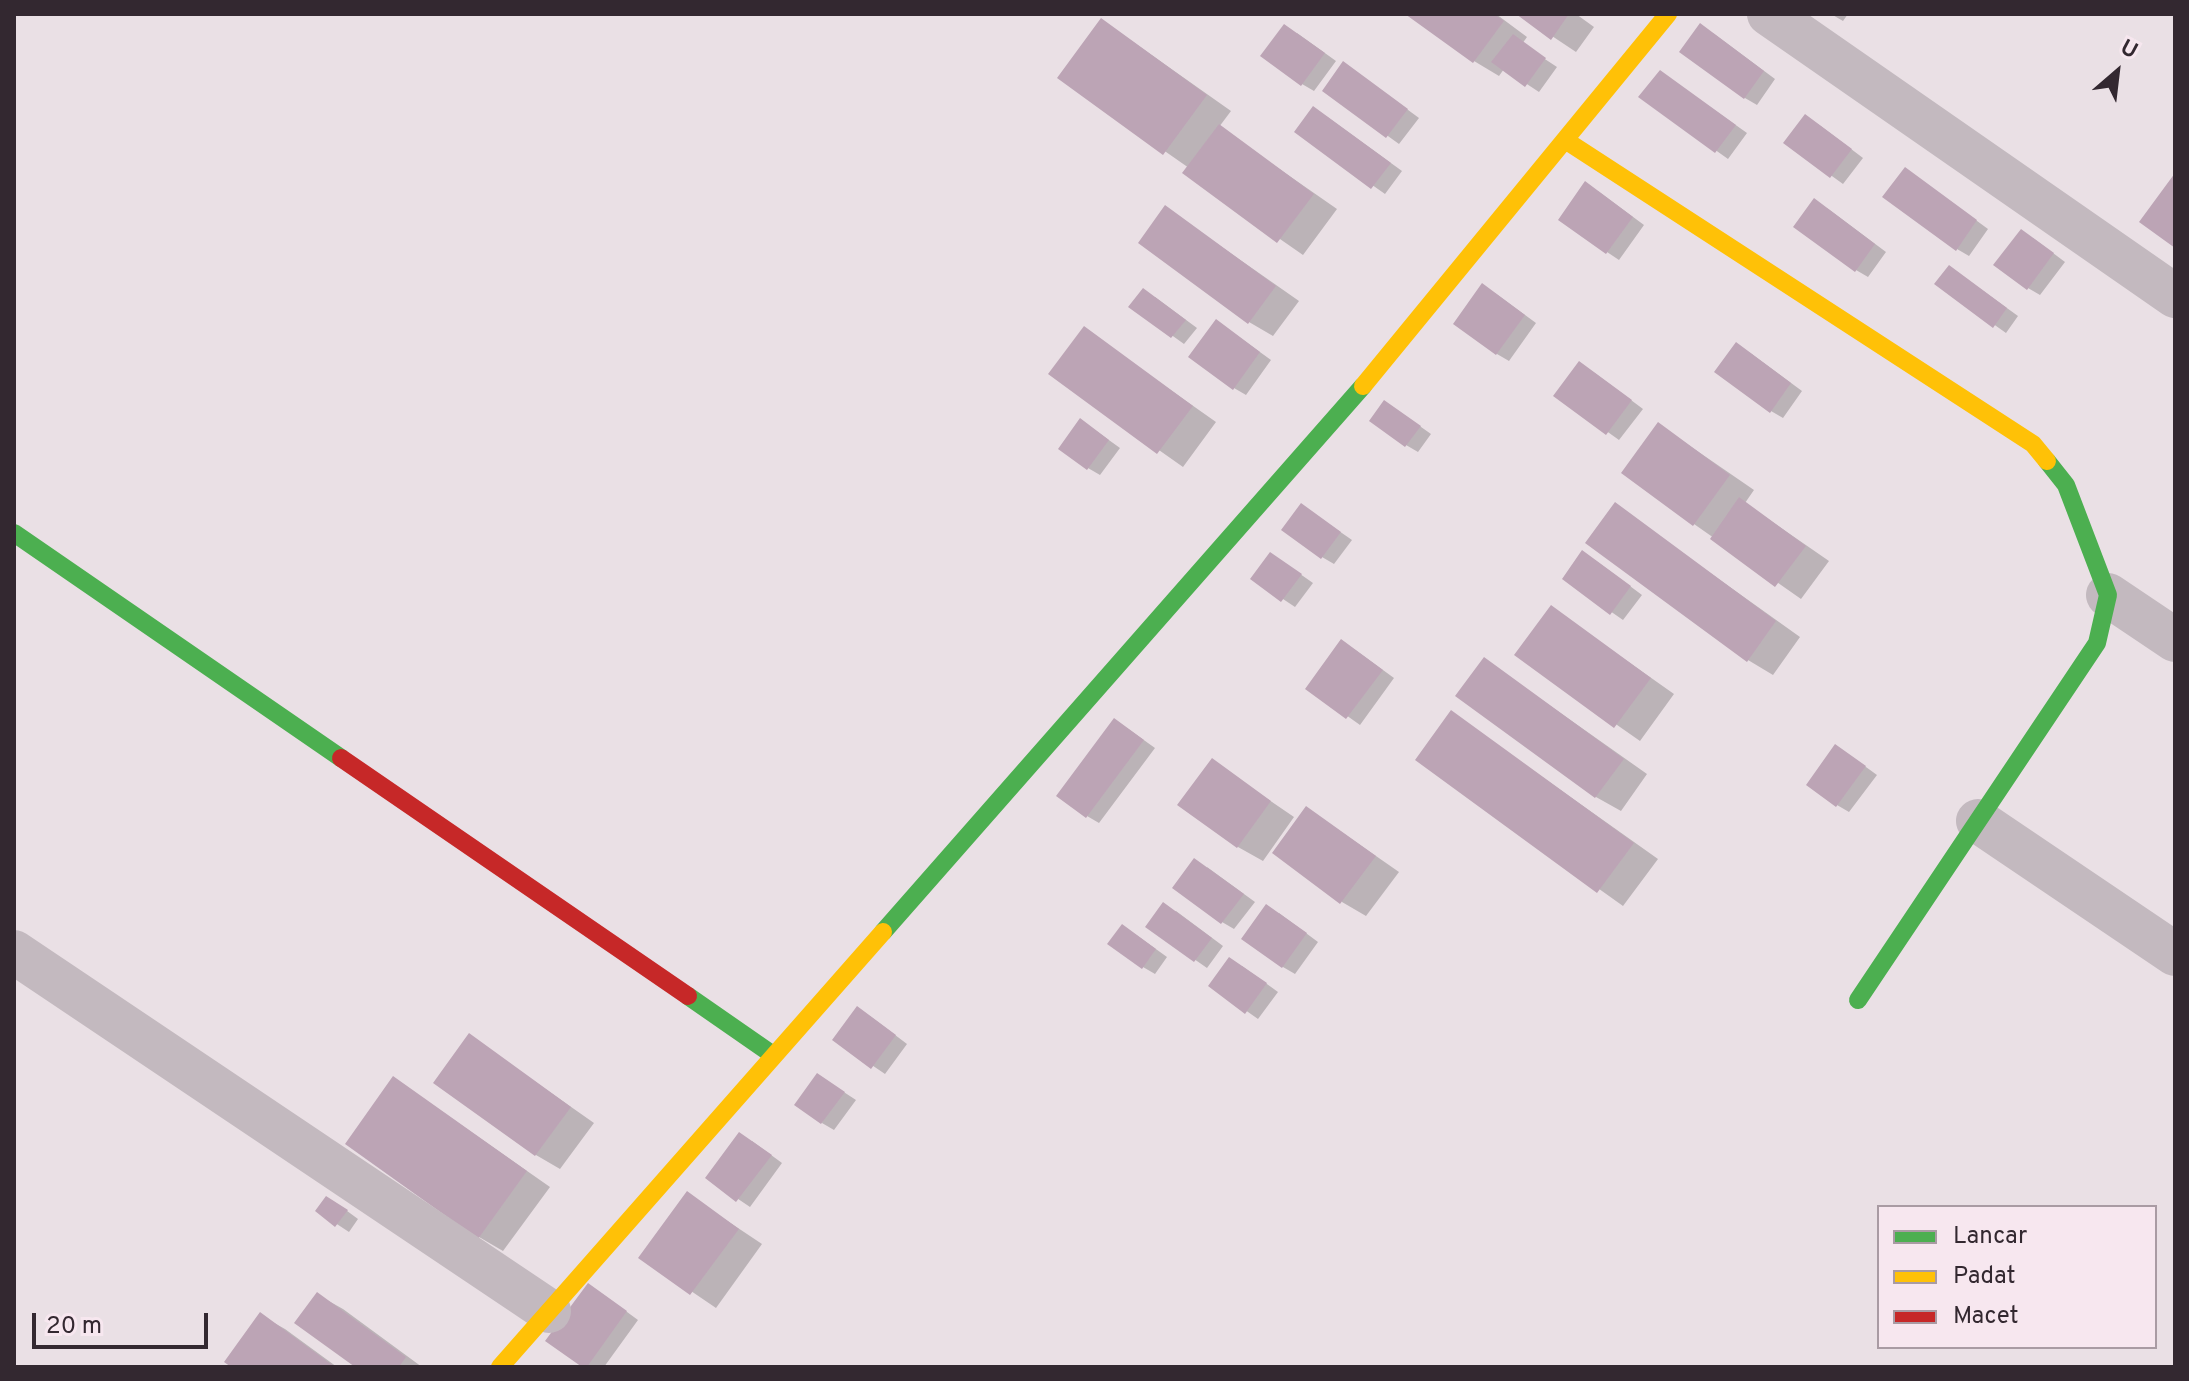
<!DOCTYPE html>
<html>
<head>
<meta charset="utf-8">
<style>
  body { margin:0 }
  #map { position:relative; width:2189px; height:1381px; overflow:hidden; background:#eae0e5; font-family:Overpass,sans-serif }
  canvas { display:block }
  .frame { position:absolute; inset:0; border:16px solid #332830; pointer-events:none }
  .legend { position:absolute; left:1877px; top:1205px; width:280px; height:144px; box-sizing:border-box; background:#f7e7ef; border:2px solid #a99ba3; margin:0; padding:10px 14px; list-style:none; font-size:24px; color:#332830 }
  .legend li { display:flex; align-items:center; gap:16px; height:40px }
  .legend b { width:40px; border:2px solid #a99ba3 }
  .north { position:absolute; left:2077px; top:32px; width:80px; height:80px; -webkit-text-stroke:6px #f7e7ef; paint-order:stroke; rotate:28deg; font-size:22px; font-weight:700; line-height:32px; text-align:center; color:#332830 }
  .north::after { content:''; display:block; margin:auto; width:28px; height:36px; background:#332830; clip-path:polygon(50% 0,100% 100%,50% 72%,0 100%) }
  .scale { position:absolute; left:32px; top:1313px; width:176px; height:36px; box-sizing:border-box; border:4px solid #332830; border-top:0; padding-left:10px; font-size:24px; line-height:28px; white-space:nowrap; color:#332830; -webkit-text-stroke:6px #f7e7ef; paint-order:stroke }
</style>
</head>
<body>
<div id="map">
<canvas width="2189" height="1381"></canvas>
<div class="frame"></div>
<ul class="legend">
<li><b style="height:10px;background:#4caf50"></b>Lancar</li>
<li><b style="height:10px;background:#ffc107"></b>Padat</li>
<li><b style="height:10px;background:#c62828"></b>Macet</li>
</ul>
<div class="north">U</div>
<div class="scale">20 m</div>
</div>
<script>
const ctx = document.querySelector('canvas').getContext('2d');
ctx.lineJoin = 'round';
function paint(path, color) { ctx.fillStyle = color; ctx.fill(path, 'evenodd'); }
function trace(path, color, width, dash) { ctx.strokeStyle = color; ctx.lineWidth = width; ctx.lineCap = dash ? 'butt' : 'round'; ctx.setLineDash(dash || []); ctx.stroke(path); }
const shadow = new Path2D(`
  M1408,14H1496L1527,37L1522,44L1557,67L1539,92L1504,69L1499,76L1474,61Z
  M1519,14H1576L1594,27L1576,52Z
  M1831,14H1848L1843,21Z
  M1102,20L1231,111L1219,127L1337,209L1303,255L1185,173L1189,168L1060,78Z
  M1297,33L1336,61L1314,91L1302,84Z
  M1713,33L1775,79L1757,105L1745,98Z
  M1355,71L1419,118L1399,144L1324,90Z
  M1672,80L1747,133L1728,159L1641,97Z
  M1326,116L1402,171L1385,194L1297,132Z
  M1818,124L1863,158L1843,184L1786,143Z
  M1917,177L1988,229L1969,256L1957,249Z
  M1598,191L1644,225L1619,260L1607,252Z
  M1166,208L1299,301L1273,336L1249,322Z
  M1827,208L1886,252L1868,277L1856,270Z
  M2033,238L2065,262L2040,295L2028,288Z
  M1950,267L2018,316L2006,333L1937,284Z
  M1495,293L1536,323L1509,361L1497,354Z
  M1155,297L1197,328L1184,344L1131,306Z
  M1084,329L1216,422L1183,467L1051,374Z
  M1228,329L1271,360L1246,395L1234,388Z
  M1749,352L1802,391L1783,418L1771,411Z
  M1592,371L1643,409L1619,440L1556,395Z
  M1397,410L1431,434L1418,452L1406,445Z
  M1081,420L1120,448L1100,475L1088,468Z
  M1658,424L1754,490L1745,503L1829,561L1801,599L1694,524Z
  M1615,505L1800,637L1773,675L1748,660Z
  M1313,513L1352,540L1334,564L1322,557Z
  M1595,560L1642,595L1623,620L1564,579Z
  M1283,562L1313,583L1295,607L1253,579Z
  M1552,608L1674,694L1640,741L1517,655Z
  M1354,649L1394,678L1360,725L1308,688Z
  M1484,659L1647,774L1621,811L1596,797Z
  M1452,713L1658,859L1623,906L1417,759Z
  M1127,728L1155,748L1099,823L1087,816Z
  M1848,754L1877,775L1849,812L1837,805Z
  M1212,761L1294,817L1263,861L1238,847Z
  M1307,808L1399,872L1366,916L1342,902Z
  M1207,867L1255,902L1234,929L1222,922Z
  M1176,911L1223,946L1207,968L1148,927Z
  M1279,913L1318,942L1295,974L1283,967Z
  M1135,934L1167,957L1155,974L1143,967Z
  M1242,966L1278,992L1258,1019L1211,986Z
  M870,1016L907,1044L885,1074L835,1040Z
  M470,1036L594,1123L560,1169L536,1155Z
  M394,1078L550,1187L503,1251L479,1237Z
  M830,1083L856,1100L834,1130L822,1123Z
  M752,1141L782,1163L750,1207L707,1178Z
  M687,1194L762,1244L716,1308L641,1257Z
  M339,1205L358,1219L349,1232L317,1211Z
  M601,1293L638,1320L604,1367H585Z
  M318,1295L343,1309L422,1367H358Z
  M260,1315L285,1329L337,1367H235Z`);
const building = new Path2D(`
  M1405,14H1494L1504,21L1473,63Z
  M1516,14H1569L1551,40Z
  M1101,18L1207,95L1163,155L1057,78Z
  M1700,23L1764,71L1744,99L1679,52Z
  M1284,24L1325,53L1301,86L1260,56Z
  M1513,34L1546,58L1525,87L1491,62Z
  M1343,61L1408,109L1386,138L1322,91Z
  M1660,70L1736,125L1715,153L1638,97Z
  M1313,106L1391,163L1371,189L1294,132Z
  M1805,114L1852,149L1830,178L1783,143Z
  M1219,124L1314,194L1277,243L1182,173Z
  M1905,167L1977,220L1956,251L1882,197Z
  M2175,173V248L2139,222Z
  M1585,181L1633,217L1606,254L1558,220Z
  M1814,198L1875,244L1855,272L1793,227Z
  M1165,205L1276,286L1248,324L1138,243Z
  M2021,229L2054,253L2027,290L1993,265Z
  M1949,265L2007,308L1993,328L1934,284Z
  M1482,283L1525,315L1496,355L1453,324Z
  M1143,288L1186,320L1171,338L1128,307Z
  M1216,319L1260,352L1233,390L1188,357Z
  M1084,326L1193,406L1157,454L1048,374Z
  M1736,342L1791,383L1770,413L1714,372Z
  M1579,361L1632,400L1606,435L1553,396Z
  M1384,400L1421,426L1405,447L1369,421Z
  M1080,418L1109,440L1087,470L1058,449Z
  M1658,422L1730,475L1693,526L1621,473Z
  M1739,497L1806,546L1775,587L1710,539Z
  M1615,502L1776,621L1747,662L1585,543Z
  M1301,503L1341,532L1321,559L1281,530Z
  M1582,550L1631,586L1610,615L1562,579Z
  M1270,552L1302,574L1281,602L1250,579Z
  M1551,605L1651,678L1614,728L1514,655Z
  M1341,639L1383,670L1346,719L1305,689Z
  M1484,657L1624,759L1595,798L1455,696Z
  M1451,710L1634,843L1597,893L1415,760Z
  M1114,718L1144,740L1086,818L1056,796Z
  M1835,744L1866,766L1836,807L1806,785Z
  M1212,758L1271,801L1237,848L1177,805Z
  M1306,806L1376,856L1340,904L1272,853Z
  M1194,858L1244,894L1221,924L1172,888Z
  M1163,902L1212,938L1194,962L1145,927Z
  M1266,904L1307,933L1282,968L1241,939Z
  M1122,924L1156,949L1142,969L1107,944Z
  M1229,957L1267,983L1245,1014L1208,986Z
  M857,1006L896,1035L871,1069L832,1040Z
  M469,1033L571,1107L535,1156L433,1083Z
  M817,1073L845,1092L821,1124L794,1105Z
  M393,1076L527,1171L478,1239L345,1144Z
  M739,1132L772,1155L736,1202L705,1178Z
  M687,1191L739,1229L690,1295L638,1258Z
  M326,1196L348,1210L335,1227L315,1211Z
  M588,1283L627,1311L587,1367H582L545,1341Z
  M317,1292L406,1357L399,1367H355L294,1323Z
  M260,1312L335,1367H231L224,1362Z`);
const street = new Path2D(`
  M1769,14L2175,296
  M2108,595L2175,640
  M1978,821L2175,954
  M14,952L549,1311`);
const fast = new Path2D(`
  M14,533L341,758
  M883,932L1363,386
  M688,996L773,1055
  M1858,1000L2097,643L2108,595L2066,485L2047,461`);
const slow = new Path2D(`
  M1565,140L2033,444L2047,461
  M1363,386L1668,14
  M500,1367L883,932`);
const jam = new Path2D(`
  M341,758L688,996`);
paint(shadow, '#0003');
paint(building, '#bca4b5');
trace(street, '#c3b9bf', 44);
trace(fast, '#4caf50', 18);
trace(slow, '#ffc107', 18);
trace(jam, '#c62828', 18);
</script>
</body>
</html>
